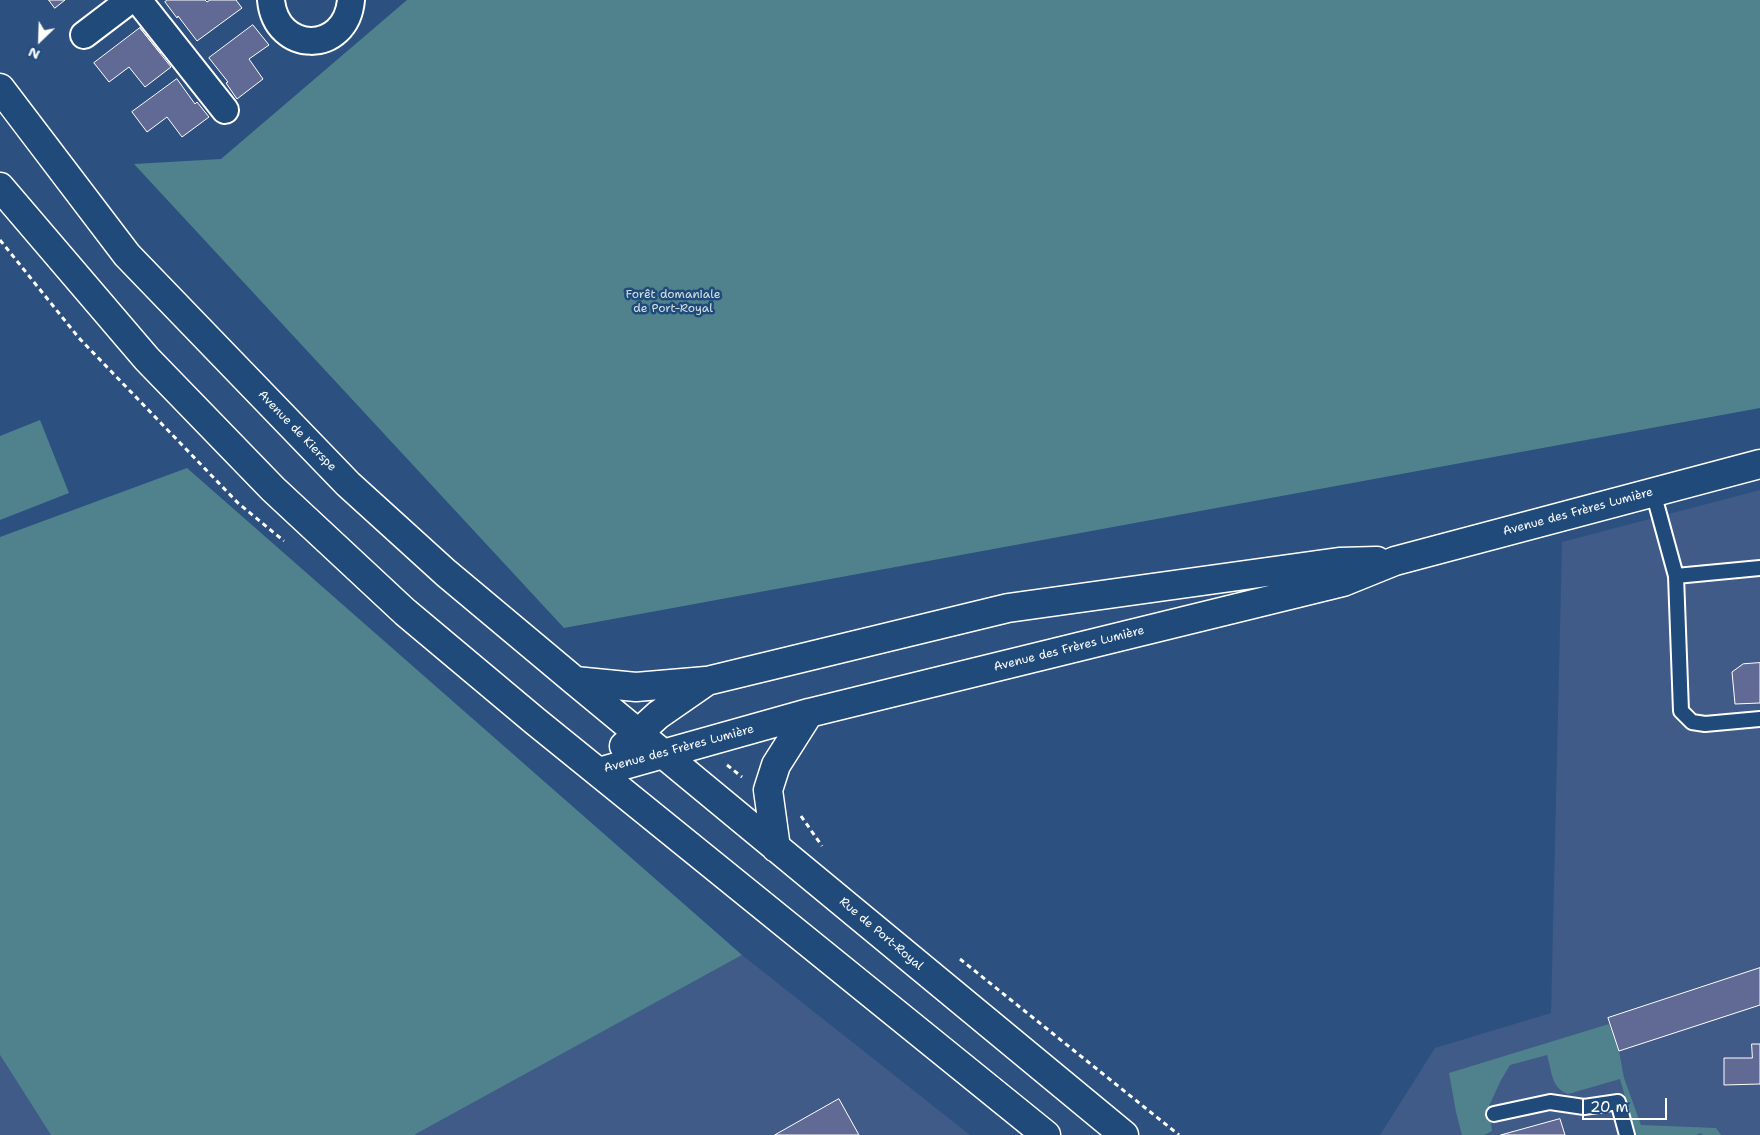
<!DOCTYPE html>
<html>
<head>
<meta charset="utf-8">
<style>
  body { margin:0 }
  #map { position:relative; width:1760px; height:1135px; overflow:hidden; background:#2c507f; font-family:"Shantell Sans",sans-serif }
  canvas { display:block }
  .north { position:absolute; left:15px; top:15px; width:50px; height:50px; -webkit-text-stroke:4px #1f4a7a; paint-order:stroke; rotate:204deg; font-size:14px; font-weight:700; line-height:20px; text-align:center; color:#fff }
  .north::after { content:''; display:block; margin:auto; width:18px; height:22px; background:#fff; clip-path:polygon(50% 0,100% 100%,50% 72%,0 100%) }
  .scale { position:absolute; left:1582px; top:1098px; width:85px; height:22px; box-sizing:border-box; border:2px solid #fff; border-top:0; padding-left:6px; font-size:15px; line-height:18px; white-space:nowrap; color:#fff; -webkit-text-stroke:4px #1f4a7a; paint-order:stroke }
</style>
</head>
<body>
<div id="map">
<canvas width="1760" height="1135"></canvas>
<div class="north">N</div>
<div class="scale">20 m</div>
</div>
<script>
const ctx = document.querySelector('canvas').getContext('2d');
ctx.lineJoin = 'round';
function paint(path, color) { ctx.fillStyle = color; ctx.fill(path, 'evenodd'); }
function trace(path, color, width, dash) { ctx.strokeStyle = color; ctx.lineWidth = width; ctx.lineCap = dash ? 'butt' : 'round'; ctx.setLineDash(dash || []); ctx.stroke(path); }
function drawText(font, color, halo, rows, align = 'center') {
  ctx.font = font + ' "Shantell Sans",sans-serif'; ctx.lineWidth = 5; ctx.setLineDash([]); ctx.textBaseline = 'middle'; ctx.strokeStyle = halo; ctx.fillStyle = color; for (const [text, x, y, turn = 0] of rows) {
    ctx.save(); ctx.translate(x, y); ctx.rotate((+turn || 0) * Math.PI / 180); ctx.textAlign = isNaN(turn) ? turn : align; if (halo) ctx.strokeText(text, 0, 0); ctx.fillText(text, 0, 0); ctx.restore();
  }
}
const built = new Path2D(`
  M1760,490V1135H1380L1435,1048L1551,1013L1562,542Z
  M742,955L970,1135H414Z
  M0,1055L51,1135H0Z`);
const green = new Path2D(`
  M407,0H1760V408L564,628L134,164L221,159Z
  M40,420L69,493L0,520V436Z
  M187,468L742,955L414,1135H51L0,1055V537Z
  M1609,1024L1619,1051L1624,1078L1641,1125L1716,1128L1721,1135H1702L1701,1133L1696,1135H1636L1620,1079L1568,1094C1551,1088 1552,1071 1547,1055L1510,1065L1501,1080L1489,1106L1492,1131L1484,1135H1462L1456,1112L1449,1073Z`);
const building = new Path2D(`
  M49,0H65L55,8Z
  M168,0H205L207,2L210,0H236L242,8L197,41L178,16L177,18L165,2Z
  M144,25L163,50L160,53L140,28Z
  M253,25L269,45L249,59L263,79L237,99L226,83L228,82L209,58Z
  M140,28L171,67L145,87L129,67L109,82L94,63Z
  M177,79L195,104L197,102L209,117L182,137L167,117L147,132L132,112Z
  M1760,663V703L1735,704L1732,672L1743,664Z
  M1760,968V1005L1619,1051L1608,1018Z
  M1752,1044H1760V1084L1724,1085V1058H1752Z
  M839,1099L859,1135H775Z
  M1560,1119L1565,1135H1501Z`);
const path = new Path2D(`
  M0,240L79,338L238,503L284,541
  M727,765L742,777
  M801,816L822,846
  M960,959L1179,1135`);
const lane = new Path2D(`
  M1653,492L1676,576L1760,568
  M1676,576L1681,711L1692,722L1705,724L1760,719
  M1494,1114L1550,1102L1584,1107L1618,1102L1627,1135`);
const street = new Path2D(`
  M138,0L225,110
  M271,0C276,54 346,55 351,0
  M84,35L130,0`);
const secondary = new Path2D(`
  M0,88L127,255L348,484L446,573L575,681L1124,1135
  M0,187L147,359L273,489L405,612L535,721L1046,1135
  M575,681L636,687L706,681
  M624,746L658,715L707,681L1008,608L1339,562L1377,561
  M599,772L809,713L1343,582L1395,561L1760,464
  M776,848L768,790L776,765L809,713`);
const parkNames = [
  ["Forêt domaniale",673,295],
  ["de Port-Royal",673,309]
];
const streetNames = [
  ["Avenue de Kierspe",297,431,46],
  ["Avenue des Frères Lumière",1578,512,-15],
  ["Avenue des Frères Lumière",1069,649,-14],
  ["Avenue des Frères Lumière",679,749,-15],
  ["Rue de Port-Royal",881,934,40]
];
paint(built, '#405b87');
paint(green, '#50828d');
paint(building, '#606a94');
trace(building, '#fff', 1);
trace(lane, '#fff', 18);
trace(street, '#fff', 30);
trace(secondary, '#fff', 31);
trace(path, '#fff', 3, [5, 4]);
trace(lane, '#1f4a7a', 14);
trace(street, '#1f4a7a', 26);
trace(secondary, '#1f4a7a', 28);
drawText('12px', '#d3e0e2', '#1f4a7a', parkNames);
drawText('12px', '#fff', '#1f4a7a', streetNames);
</script>
</body>
</html>
